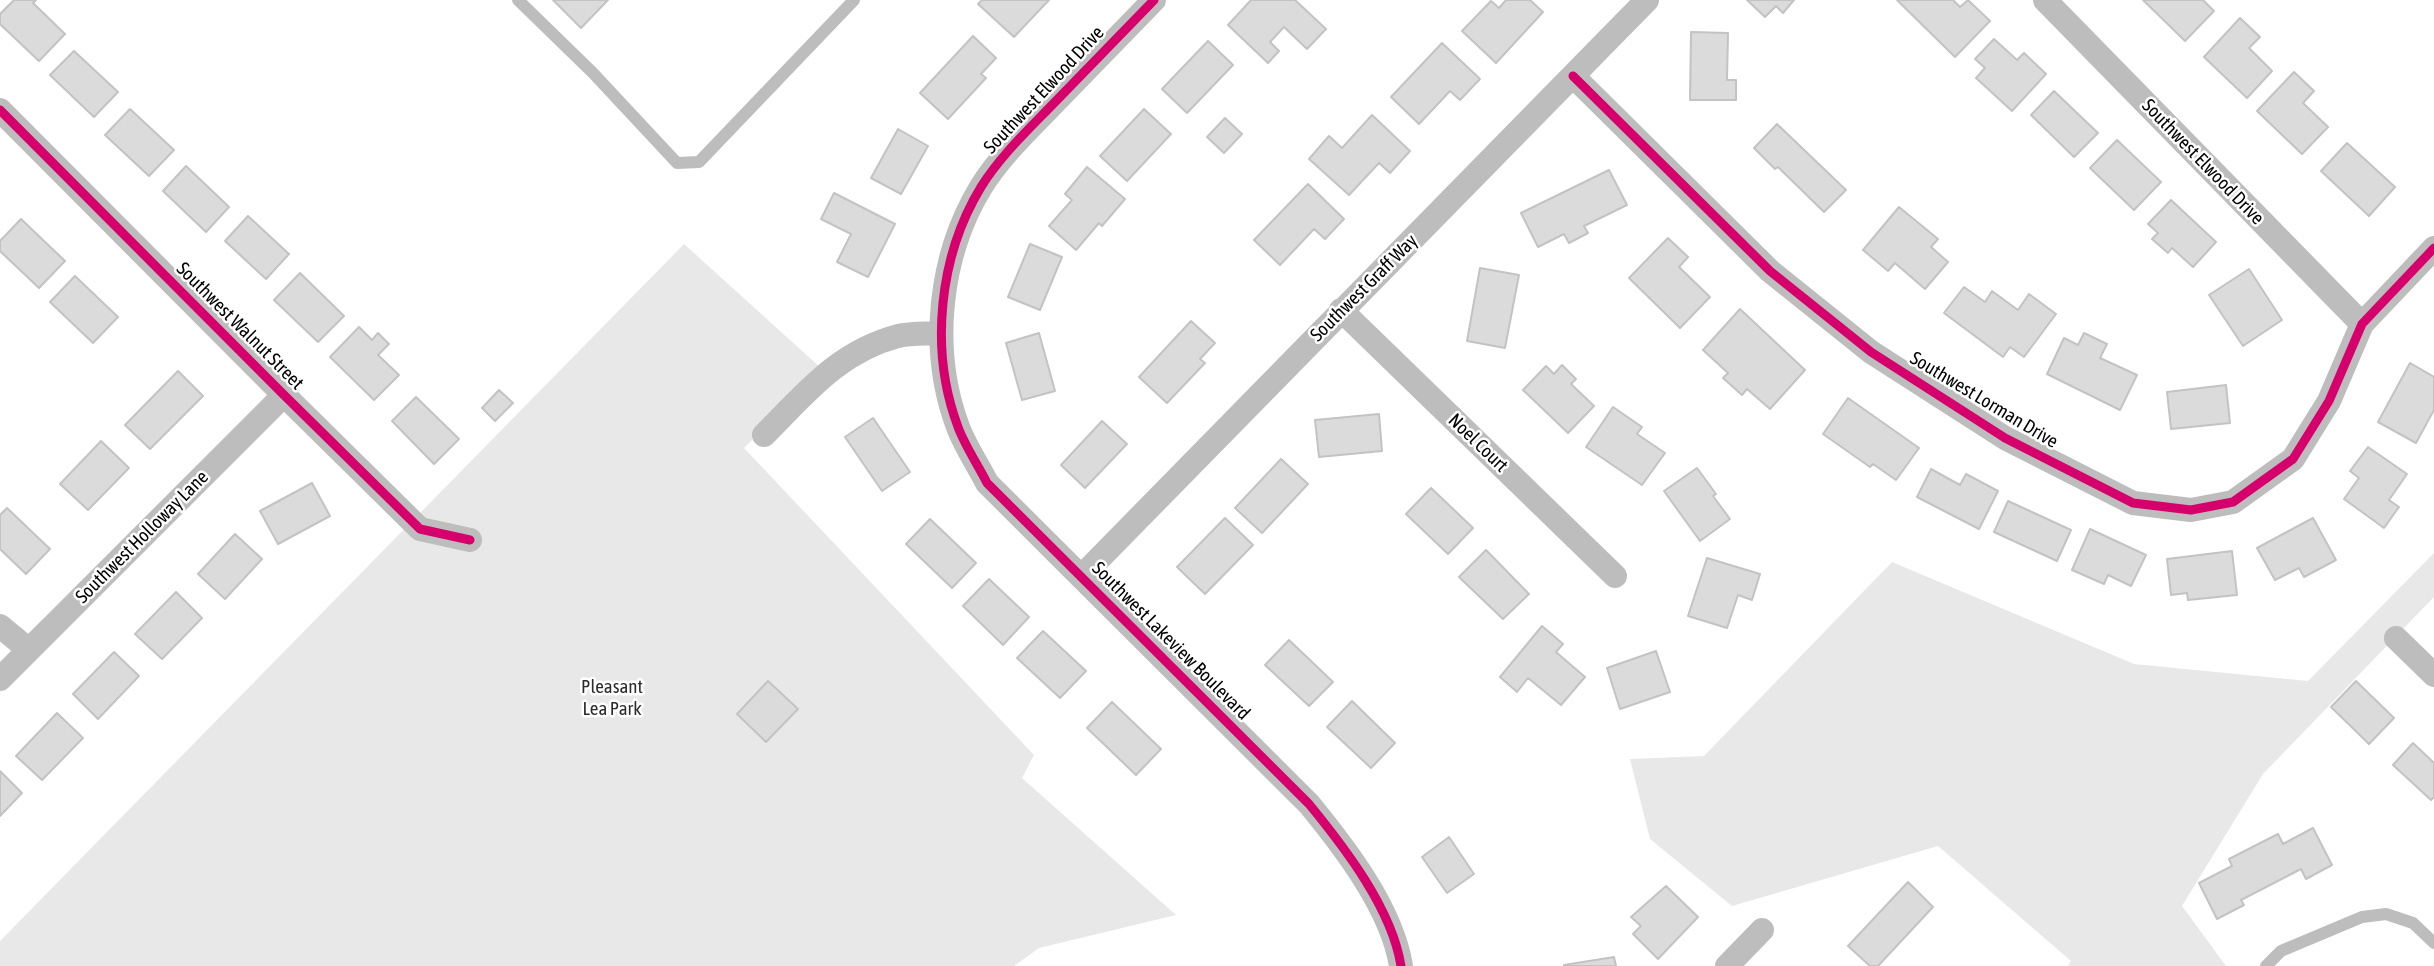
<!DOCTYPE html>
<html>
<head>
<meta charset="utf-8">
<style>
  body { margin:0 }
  canvas { display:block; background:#fff }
</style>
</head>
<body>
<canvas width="2434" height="966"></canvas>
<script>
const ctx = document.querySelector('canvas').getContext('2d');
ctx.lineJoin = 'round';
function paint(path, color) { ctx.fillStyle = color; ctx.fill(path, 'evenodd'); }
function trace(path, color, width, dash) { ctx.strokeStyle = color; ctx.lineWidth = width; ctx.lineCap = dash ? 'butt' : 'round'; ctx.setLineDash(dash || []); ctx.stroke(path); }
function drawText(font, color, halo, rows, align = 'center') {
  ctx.font = font + ' "Asap Condensed",sans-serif'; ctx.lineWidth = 5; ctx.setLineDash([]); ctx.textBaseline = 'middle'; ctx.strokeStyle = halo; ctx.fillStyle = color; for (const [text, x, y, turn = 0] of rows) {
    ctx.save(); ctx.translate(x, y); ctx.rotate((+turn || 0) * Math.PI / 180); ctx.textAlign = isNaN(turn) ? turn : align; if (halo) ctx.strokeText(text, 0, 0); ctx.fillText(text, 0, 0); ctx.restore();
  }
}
const green = new Path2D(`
  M684,244L822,369L744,448L1034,755L1022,778L1176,915L1039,948L1014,966H0V941Z
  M2434,553V597L2263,774L2182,906L2226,966H2068L2071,961L1938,846L1732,906L1650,839L1630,759L1704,756L1892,562L2134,664L2308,681Z`);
const building = new Path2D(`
  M14,0H36L33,3L65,34L39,61L0,24V14Z
  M553,0H608L581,28Z
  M982,0H1049L1014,37L978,4Z
  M1251,0H1295L1326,29L1307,49L1284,27L1270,42L1279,51L1268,63L1228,25Z
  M1506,0H1530L1543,12L1496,63L1462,31L1491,1L1499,8Z
  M1747,0H1794L1783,13L1776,6L1765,17Z
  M1897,0H1953L1960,7L1968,0L1990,21L1955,57Z
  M2143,0H2203L2214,11L2185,41Z
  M2240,18L2260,37L2249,48L2272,71L2247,98L2204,57Z
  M1691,32L1728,33L1727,80H1736V100H1690Z
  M973,36L996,58L981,74L986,78L948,119L920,93Z
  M1994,39L2017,60L2024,53L2046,74L2012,111L1976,78L1985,68L1975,59Z
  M1208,41L1233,65L1187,113L1162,89Z
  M1442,43L1480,79L1460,100L1450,91L1419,124L1391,97Z
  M74,51L118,92L94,117L50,75Z
  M2294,72L2314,91L2303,103L2328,127L2302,154L2257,111Z
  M2054,91L2098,133L2074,157L2031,115Z
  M130,109L174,150L149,176L105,135Z
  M1144,109L1171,134L1127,181L1100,156Z
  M1372,115L1410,151L1390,173L1379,163L1349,195L1309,159L1329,136L1342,148Z
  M1225,118L1242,134L1224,153L1207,137Z
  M1777,124L1846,190L1824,212L1778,167L1775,169L1754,148Z
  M898,129L928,146L901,194L871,178Z
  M2117,140L2161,182L2134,210L2090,168Z
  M2347,143L2395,187L2369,216L2321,171Z
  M186,166L229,207L206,232L163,191Z
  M1087,167L1125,199L1102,226L1099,223L1076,250L1049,226L1072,200L1065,194Z
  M1609,170L1627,205L1584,226L1588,233L1569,243L1564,234L1538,247L1521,213Z
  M1308,184L1344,219L1325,239L1314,229L1280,265L1254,240Z
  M834,193L895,224L868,277L837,262L851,234L821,219Z
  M2171,200L2216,242L2193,267L2172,248L2168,253L2152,239L2158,233L2148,224Z
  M1899,207L1938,239L1931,247L1948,262L1925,289L1895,263L1888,271L1863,250Z
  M248,216L289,254L266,279L225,241Z
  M21,219L65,261L39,288L0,251V241Z
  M1668,238L1688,257L1679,267L1710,297L1680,328L1629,278Z
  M1030,244L1062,257L1040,310L1008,297Z
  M1480,268L1519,275L1505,348L1467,341Z
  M2249,269L2282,320L2243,346L2209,295Z
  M300,273L344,316L318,342L274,300Z
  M75,276L118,317L93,343L50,302Z
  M1964,287L1985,302L1992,291L2018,310L2029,294L2056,314L2024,357L2010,347L2003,357L1944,313Z
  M1740,309L1805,370L1770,409L1747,389L1742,395L1723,378L1728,373L1703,350Z
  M1191,321L1215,343L1200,359L1205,363L1167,403L1139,377Z
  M359,327L372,340L378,333L389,344L378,355L399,375L374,400L330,357Z
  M1039,333L1055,391L1022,400L1006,343Z
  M2084,333L2107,344L2100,358L2137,375L2120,410L2047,374L2064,338L2078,345Z
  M2410,363L2434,377V410L2416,443L2378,422Z
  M1562,365L1576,379L1571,384L1594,406L1568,433L1523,390L1546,366L1554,374Z
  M178,371L203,396L150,449L125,425Z
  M2226,385L2230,423L2171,429L2167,392Z
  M499,390L513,403L495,421L482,408Z
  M416,397L459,439L434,464L392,421Z
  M1848,398L1919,448L1896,480L1873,464L1870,467L1823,434Z
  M1613,407L1642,427L1637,434L1665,453L1642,485L1586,447Z
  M1379,414L1382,451L1319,457L1315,420Z
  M873,418L910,472L882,491L845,437Z
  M1102,421L1127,444L1085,488L1061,465Z
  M101,441L129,468L88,510L60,484Z
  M2368,447L2407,474L2389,500L2399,507L2384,528L2344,499L2359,478L2350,471Z
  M1281,459L1308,484L1262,533L1235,508Z
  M1697,468L1716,494L1713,496L1730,519L1700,541L1664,491Z
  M1931,469L1960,485L1966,474L1998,491L1979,529L1917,497Z
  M312,483L330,516L278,544L260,511Z
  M1431,488L1473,528L1448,554L1406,514Z
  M2008,501L2071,530L2057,561L1994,532Z
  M7,508L50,549L26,574L0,549V515Z
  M1225,518L1253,545L1205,594L1177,567Z
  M2313,518L2336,560L2304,577L2299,568L2275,580L2257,548Z
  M930,519L976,563L952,588L906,544Z
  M2090,529L2146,555L2131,586L2108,575L2104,584L2072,570Z
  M235,534L262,559L225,599L198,574Z
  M1486,550L1529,594L1503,619L1459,577Z
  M2232,551L2237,595L2188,600L2187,593L2171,595L2167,559Z
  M1707,558L1760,574L1752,600L1738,595L1727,628L1688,616Z
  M989,579L1029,617L1003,645L963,606Z
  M176,592L202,618L162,659L135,634Z
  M1542,626L1563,644L1556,652L1585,677L1561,705L1528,678L1517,692L1500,677Z
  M1043,631L1086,671L1060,698L1017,658Z
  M1289,640L1333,682L1309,706L1265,665Z
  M1656,651L1670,692L1620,709L1607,668Z
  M114,652L139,676L98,719L73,694Z
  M768,681L798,709L766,742L737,714Z
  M2356,681L2394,718L2369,744L2331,707Z
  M1352,701L1395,743L1371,768L1327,727Z
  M1112,702L1161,749L1136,775L1087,728Z
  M57,713L83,738L42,780L16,756Z
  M2413,743L2434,763V797L2431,800L2393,765Z
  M0,771L22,793L0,816Z
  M2313,828L2332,865L2306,879L2301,869L2241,900L2244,905L2217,919L2199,883L2232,866L2229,859L2278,834L2283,844Z
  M1449,837L1474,874L1447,893L1422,857Z
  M1908,882L1933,907L1878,966H1870L1848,946Z
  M1666,886L1698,917L1658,959L1633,934L1641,926L1631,917Z
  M1614,957L1616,966H1564V965Z`);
const lane = new Path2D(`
  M518,0L593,73L677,163L699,162L854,0
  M2266,966L2281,951L2362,917L2386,914L2413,923L2434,943`);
const street = new Path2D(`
  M1154,0C1121,34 1088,68 1054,103C1029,129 1001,155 981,187C939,256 929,350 958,427C965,446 978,465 987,483L1309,804C1345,848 1392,909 1401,966
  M2045,0L2362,324
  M1573,76L1770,271L1871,352L2005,438L2133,503L2191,510L2233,502L2293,459L2329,401L2362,324L2434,248
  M0,110L284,395L420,529L470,540
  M1341,310L1615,576
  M764,435C806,393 838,352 898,336C911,333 927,334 941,333
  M1081,577L1647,0
  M0,626L29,650
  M2396,638L2434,675
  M0,679L284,395
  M1727,966L1762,930`);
const cycleway = new Path2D(`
  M1154,0C1121,34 1088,68 1054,103C1029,129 1001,155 981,187C939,256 929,350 958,427C965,446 978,465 987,483L1309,804C1345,848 1392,909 1401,966
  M1573,76L1770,271L1871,352L2005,438L2133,503L2191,510L2233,502L2293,459L2329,401L2362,324L2434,248
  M0,110L284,395L420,529L470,540`);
const streetNames = [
  ["Southwest Elwood Drive",1044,90,-47],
  ["Southwest Elwood Drive",2203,162,46],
  ["Southwest Graff Way",1364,288,-45],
  ["Southwest Walnut Street",240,326,45],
  ["Southwest Lorman Drive",1984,400,31],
  ["Noel Court",1478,443,44],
  ["Southwest Holloway Lane",142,537,-45],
  ["Southwest Lakeview Boulevard",1171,641,45]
];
const parkNames = [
  ["Pleasant",612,687],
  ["Lea Park",612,709]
];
paint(green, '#e8e8e8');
paint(building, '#dbdbdb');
trace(building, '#c3c3c3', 2);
trace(lane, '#bdbdbd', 12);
trace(street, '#bdbdbd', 24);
trace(cycleway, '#d6006c', 9);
drawText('19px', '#000', '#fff', streetNames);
drawText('19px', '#2c2c2c', '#fff', parkNames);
</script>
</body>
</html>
